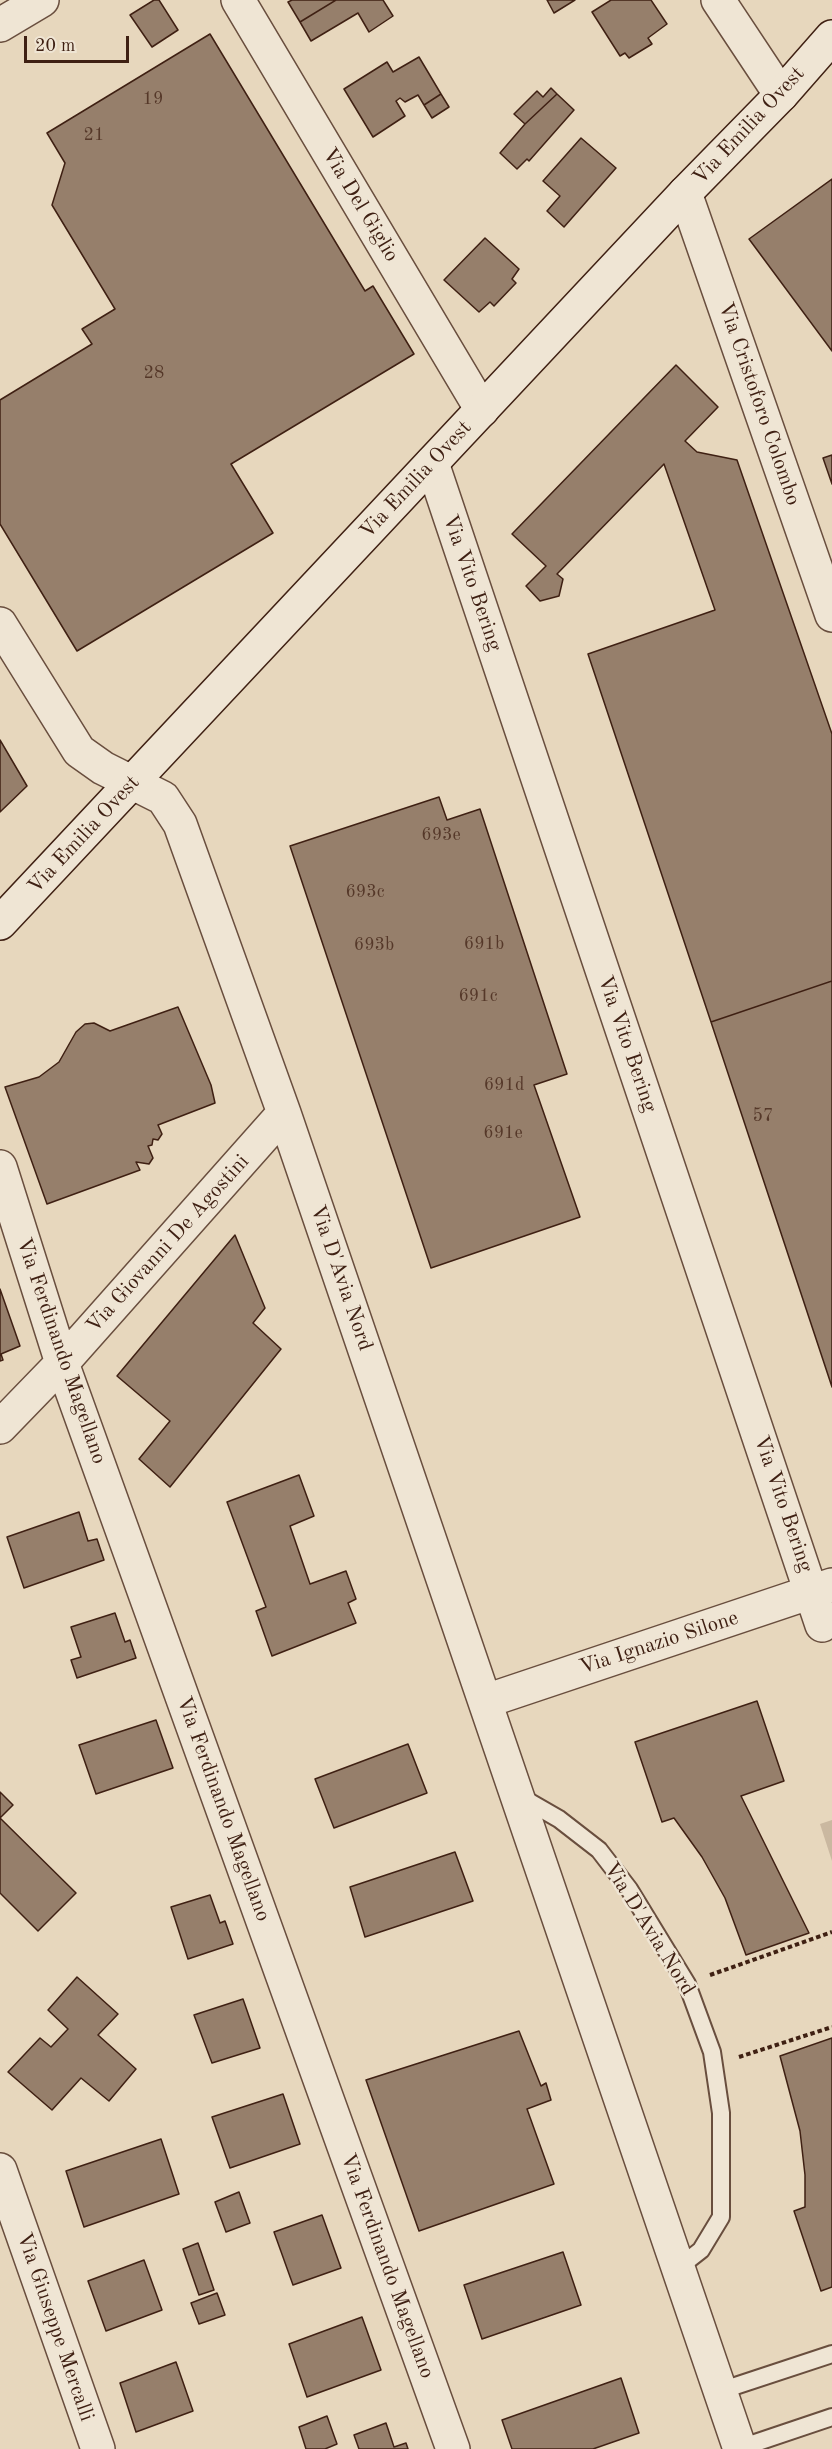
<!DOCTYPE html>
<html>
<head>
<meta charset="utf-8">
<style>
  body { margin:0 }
  #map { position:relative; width:832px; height:2449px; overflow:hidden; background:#e7d7bd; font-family:"Old Standard TT",serif }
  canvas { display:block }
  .scale { position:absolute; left:24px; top:36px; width:105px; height:27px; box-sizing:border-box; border:3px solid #3f2013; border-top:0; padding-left:8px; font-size:18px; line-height:21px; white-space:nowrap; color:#3f2013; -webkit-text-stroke:4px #efe5d4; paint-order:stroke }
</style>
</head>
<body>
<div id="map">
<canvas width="832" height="2449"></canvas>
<div class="scale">20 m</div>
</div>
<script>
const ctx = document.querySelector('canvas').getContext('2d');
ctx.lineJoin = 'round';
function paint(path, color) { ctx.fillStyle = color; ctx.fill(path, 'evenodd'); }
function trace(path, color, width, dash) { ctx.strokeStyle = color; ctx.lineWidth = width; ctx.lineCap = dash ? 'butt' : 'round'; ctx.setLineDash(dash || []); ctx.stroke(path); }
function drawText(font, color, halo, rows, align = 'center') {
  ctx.font = font + ' "Old Standard TT",serif'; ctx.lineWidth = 5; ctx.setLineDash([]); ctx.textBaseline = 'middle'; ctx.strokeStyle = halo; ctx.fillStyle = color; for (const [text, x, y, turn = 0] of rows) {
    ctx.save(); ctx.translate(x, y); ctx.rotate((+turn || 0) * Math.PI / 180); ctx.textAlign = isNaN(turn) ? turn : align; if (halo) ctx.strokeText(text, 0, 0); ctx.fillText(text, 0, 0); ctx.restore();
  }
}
const green = new Path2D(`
  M832,1820V1861L820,1824Z`);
const building = new Path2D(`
  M154,0H159L178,30L152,47L130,15Z
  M292,0H336L300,22L288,2Z
  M336,0H383L393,16L369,32L358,13L311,41L300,22Z
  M547,0H575L554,13Z
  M611,0H651L667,24L648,38L652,44L629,58L625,53L620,56L592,12Z
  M210,34L365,291L373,286L414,354L231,464L273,533L77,651L0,524V400L92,344L82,329L115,309L52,205L65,163L47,133Z
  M419,57L441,94L424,105L418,95L405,102L400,98L396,101L405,116L373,137L344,89L387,62L393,72Z
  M551,88L557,94L525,124L514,114L537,91L543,97Z
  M441,94L449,107L432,118L424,105Z
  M557,94L574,110L529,161L527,159L517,169L500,153L525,124Z
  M581,138L616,168L564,227L547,211L560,196L543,181Z
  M832,179V351L749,239Z
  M485,238L519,269L512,279L516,283L494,306L490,302L479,312L444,280Z
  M676,365L718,407L685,441L697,452L737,460L832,734V981L711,1022L588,654L715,610L664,464L557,574L563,579L559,596L540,601L526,586L546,566L512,534Z
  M832,455V484L823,458Z
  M0,740L27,786L0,812Z
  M439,797L447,820L480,809L567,1074L534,1085L580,1217L431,1268L290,846Z
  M832,981V1387L711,1022Z
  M178,1007L211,1085L215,1103L158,1125L162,1134L158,1140L153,1139L152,1145L148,1146L153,1158L149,1164L136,1162L140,1170L47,1204L5,1087L39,1077L59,1062L76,1032L85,1024L94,1023L110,1031Z
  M235,1235L265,1308L253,1323L281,1349L170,1487L139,1459L170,1421L117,1376Z
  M0,1289L20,1346L1,1354L3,1360L0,1361Z
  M299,1475L314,1516L290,1526L310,1584L346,1571L356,1599L348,1603L356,1623L272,1656L256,1611L266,1607L227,1502Z
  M79,1512L88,1541L97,1539L104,1560L24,1588L7,1537Z
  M115,1613L125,1642L130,1640L136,1658L77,1678L71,1660L81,1657L71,1627Z
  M757,1701L784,1781L741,1796L809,1933L746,1955L725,1898L702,1857L674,1818L662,1822L635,1742Z
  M156,1720L173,1768L96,1794L79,1745Z
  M408,1744L427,1793L334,1828L315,1779Z
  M0,1792L13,1805L0,1818L76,1893L38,1931L0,1893Z
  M455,1852L473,1901L365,1937L350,1887Z
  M210,1895L220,1923L225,1921L233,1944L188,1959L171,1907Z
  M77,1977L118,2014L98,2035L136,2069L109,2101L81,2078L52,2110L8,2072L40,2038L51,2047L68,2029L48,2010Z
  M243,1999L260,2048L212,2063L194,2015Z
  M519,2031L541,2086L546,2083L551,2100L527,2109L554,2184L419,2231L366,2080Z
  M832,2038V2287L821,2291L794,2211L805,2207V2175L800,2131L780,2056Z
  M283,2094L300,2144L230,2168L212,2117Z
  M161,2139L179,2194L84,2227L66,2171Z
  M239,2192L250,2223L226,2232L215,2202Z
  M322,2215L341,2268L293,2285L274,2232Z
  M198,2243L214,2290L199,2295L183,2249Z
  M563,2252L581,2305L482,2339L464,2285Z
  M144,2260L162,2310L106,2331L88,2281Z
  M217,2293L225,2315L199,2324L191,2303Z
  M362,2317L381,2370L307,2397L289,2344Z
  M176,2362L193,2411L136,2432L120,2383Z
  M621,2378L639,2433L593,2449H512L502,2420Z
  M327,2416L337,2444L325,2449H306L299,2427Z
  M386,2423L394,2447L406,2443L408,2449H359L354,2435Z`);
const path = new Path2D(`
  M710,1975L832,1932
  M739,2057L832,2027`);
const service = new Path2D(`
  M519,1796L559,1819L599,1850L629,1889L687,1984L712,2052L721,2113V2217L701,2250L678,2268
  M720,2391L832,2354
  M740,2448L832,2417`);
const minor = new Path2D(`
  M238,0L482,410
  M718,0L781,95
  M0,25L42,0
  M685,193L832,615
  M432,463L822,1625
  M0,624L79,751L103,768L163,798L180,824L284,1113L740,2449
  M0,1167L62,1363L453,2449
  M0,1427L62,1363L284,1113
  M486,1701L832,1585
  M0,2170L98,2449`);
const secondary = new Path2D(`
  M0,923L685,193L781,95L832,37`);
const numberNames = [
  ["19",153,99],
  ["21",94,135],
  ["28",154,373],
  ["693e",441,835],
  ["693c",365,892],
  ["691b",484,944],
  ["693b",374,945],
  ["691c",478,996],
  ["691d",504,1085],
  ["57",763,1116],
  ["691e",503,1133]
];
const streetNames = [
  ["Via Emilia Ovest",749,126,-47],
  ["Via Del Giglio",360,205,59],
  ["Via Cristoforo Colombo",759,404,71],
  ["Via Emilia Ovest",416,480,-47],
  ["Via Vito Bering",472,583,71],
  ["Via Emilia Ovest",84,835,-47],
  ["Via Vito Bering",627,1044,71],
  ["Via Giovanni De Agostini",168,1244,-48],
  ["Via D'Avia Nord",341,1278,71],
  ["Via Ferdinando Magellano",61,1351,71],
  ["Via Vito Bering",783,1504,71],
  ["Via Ignazio Silone",659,1643,-18],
  ["Via Ferdinando Magellano",223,1809,70],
  ["Via D'Avia Nord",649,1929,58],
  ["Via Ferdinando Magellano",387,2266,70],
  ["Via Giuseppe Mercalli",55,2327,71]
];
paint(green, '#cab8a0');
paint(building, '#967f6b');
trace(building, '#3f2013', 1.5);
trace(service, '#694e3e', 20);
trace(minor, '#694e3e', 36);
trace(secondary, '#3f2013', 36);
trace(path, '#3f2013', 4, [4.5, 3]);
trace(service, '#efe5d4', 16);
trace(minor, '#efe5d4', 33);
trace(secondary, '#efe5d4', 33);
drawText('18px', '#553829', null, numberNames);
drawText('21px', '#3f2013', '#efe5d4', streetNames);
</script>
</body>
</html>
